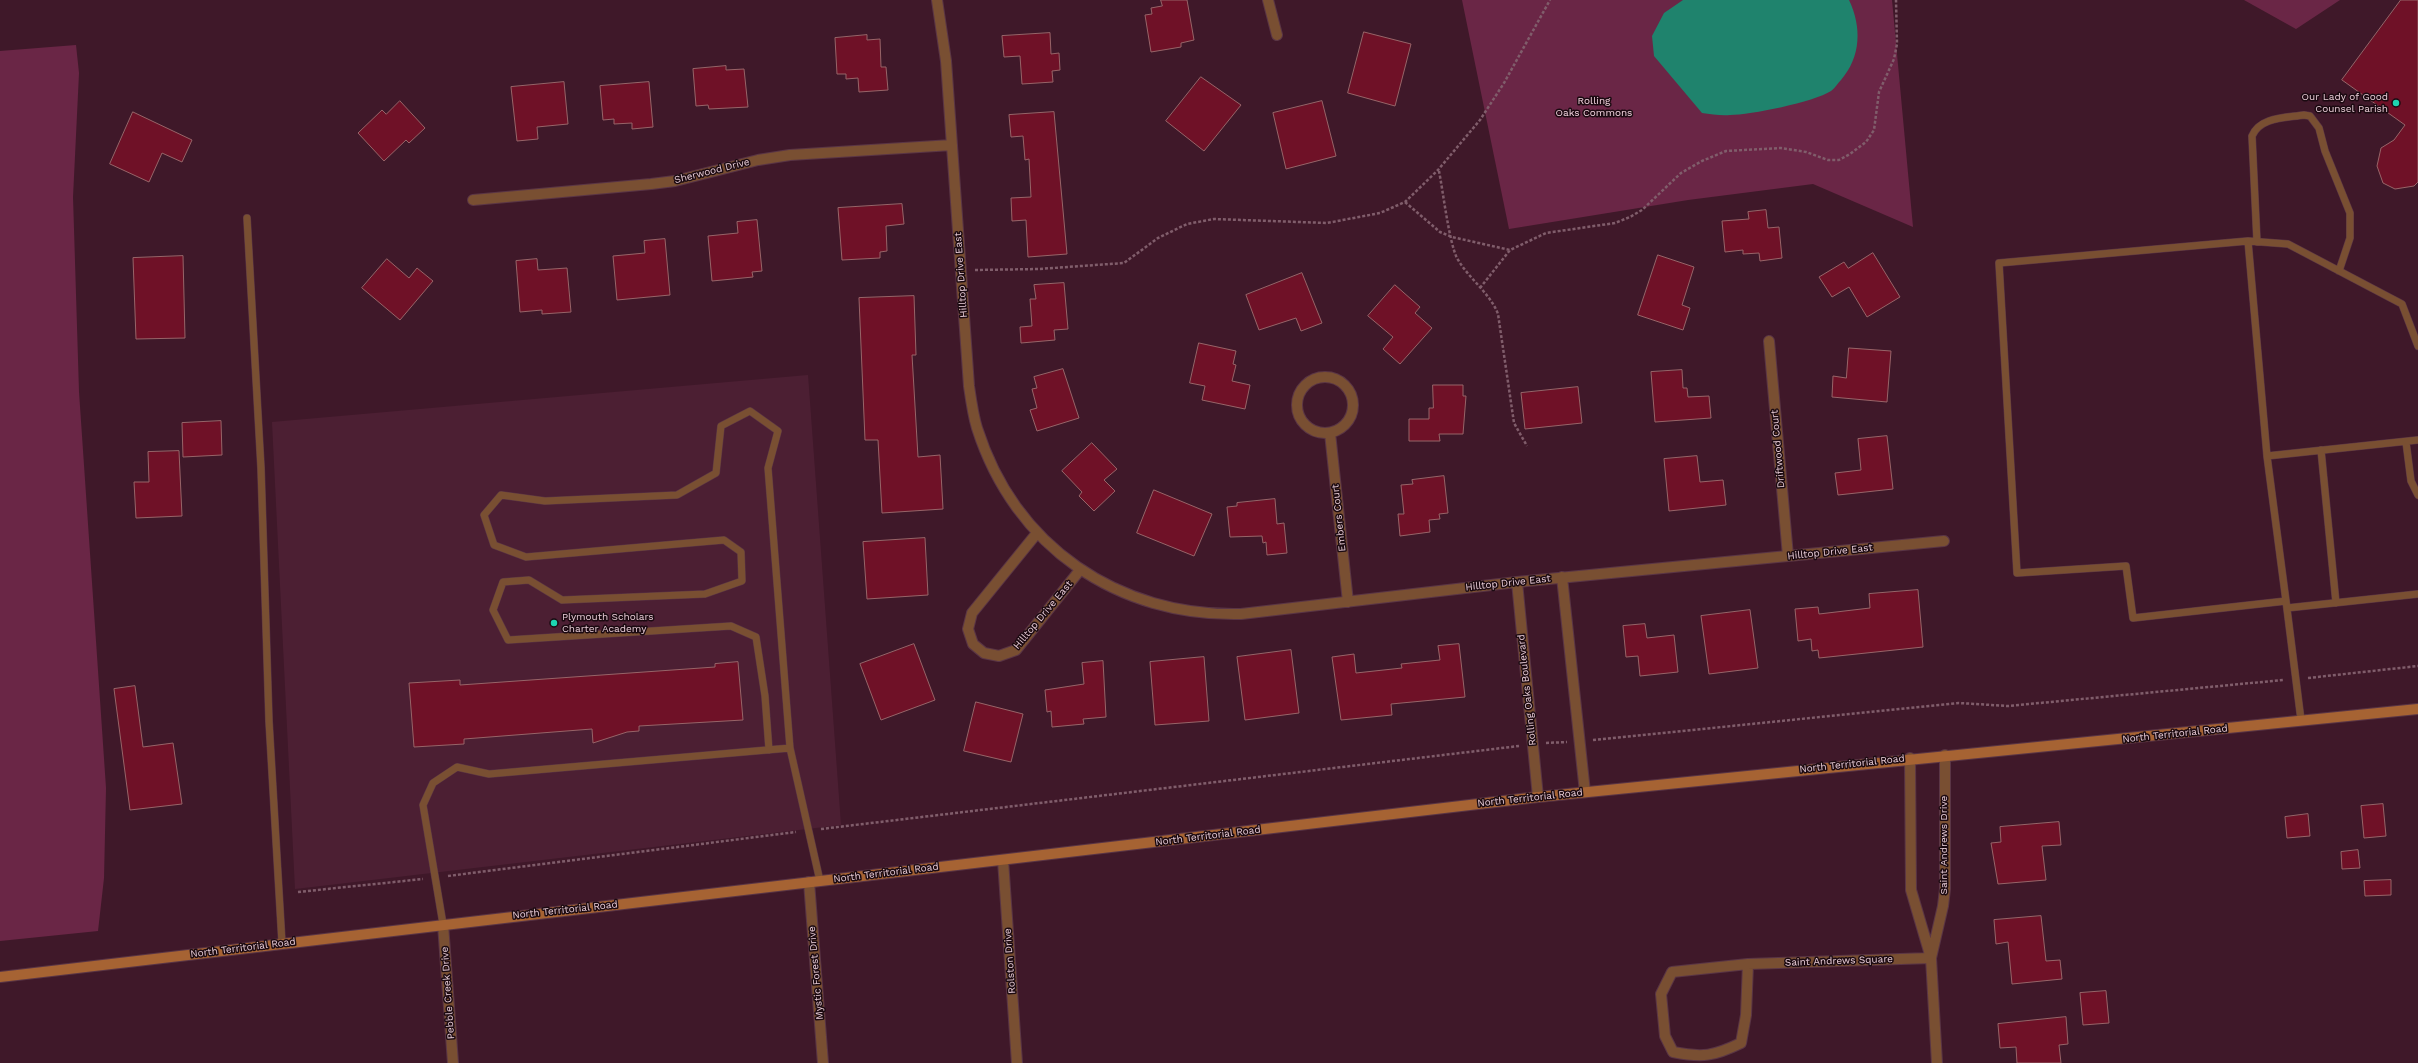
<!DOCTYPE html>
<html>
<head>
<meta charset="utf-8">
<style>
  body { margin:0 }
  canvas { display:block; background:#3f1829 }
</style>
</head>
<body>
<canvas width="2418" height="1063"></canvas>
<script>
const ctx = document.querySelector('canvas').getContext('2d');
ctx.lineJoin = 'round';
function paint(path, color) { ctx.fillStyle = color; ctx.fill(path, 'evenodd'); }
function trace(path, color, width, dash) { ctx.strokeStyle = color; ctx.lineWidth = width; ctx.lineCap = dash ? 'butt' : 'round'; ctx.setLineDash(dash || []); ctx.stroke(path); }
function drawText(font, color, halo, rows, align = 'center') {
  ctx.font = font + ' "Work Sans",sans-serif'; ctx.lineWidth = 3; ctx.setLineDash([]); ctx.textBaseline = 'middle'; ctx.strokeStyle = halo; ctx.fillStyle = color; for (const [text, x, y, turn = 0] of rows) {
    ctx.save(); ctx.translate(x, y); ctx.rotate((+turn || 0) * Math.PI / 180); ctx.textAlign = isNaN(turn) ? turn : align; if (halo) ctx.strokeText(text, 0, 0); ctx.fillText(text, 0, 0); ctx.restore();
  }
}
const built = new Path2D(`
  M808,375L841,825L295,889L272,422Z`);
const green = new Path2D(`
  M1462,0H1892L1913,227L1813,184L1688,200L1509,229Z
  M2244,0H2340L2296,29Z
  M76,45L79,73L73,197L79,392L106,788L104,878L98,931L0,941V51Z`);
const water = new Path2D(`
  M1683,0H1849C1862,27 1861,57 1841,80C1838,83 1835,88 1831,91C1814,102 1750,115 1730,115C1721,116 1711,114 1702,113L1654,56L1652,36L1664,13Z`);
const building = new Path2D(`
  M1161,0H1187L1194,40L1181,43V47L1151,52L1145,15L1152,14L1151,8L1162,6Z
  M2401,0H2418V182L2414,186L2395,189L2383,183L2377,166L2381,148L2394,140L2405,125L2342,80Z
  M1364,32L1411,44L1395,106L1348,93Z
  M1050,33L1051,54L1059,53L1060,70L1052,71L1053,82L1022,84L1020,56L1004,57L1002,36Z
  M867,35V40L880,39L881,67H886L888,90L859,92L858,78L846,79V74H837L835,38Z
  M726,66V70L744,69L748,107L709,109L708,105L696,106L693,69Z
  M1201,77L1241,105L1204,151L1166,121Z
  M564,82L568,124L537,127L538,139L517,141L511,87Z
  M649,82L653,127L632,129V123L614,124V119L603,120L600,86Z
  M400,101L425,128L409,143L406,140L384,161L358,133L382,110L386,114Z
  M1322,101L1336,156L1286,169L1273,113Z
  M133,112L192,140L182,162L162,153L149,182L110,164Z
  M1054,112L1067,254L1028,257L1026,220L1012,221L1011,198L1031,197L1029,159L1025,160L1023,136L1011,137L1009,115Z
  M902,204L904,224L886,226L887,251L880,252V258L842,260L838,208Z
  M1766,210L1768,228L1779,227L1782,258L1760,261L1759,253L1743,254V250L1725,252L1722,221L1749,219L1748,212Z
  M757,220L762,271L752,272L753,277L712,281L708,236L738,233L737,222Z
  M665,239L670,295L617,300L613,256L645,253L644,241Z
  M1873,253L1900,297L1867,317L1849,287L1832,297L1819,277L1844,262L1848,268Z
  M1658,255L1694,267L1682,305L1690,308L1683,330L1638,315Z
  M183,256L185,338L136,339L133,258Z
  M387,259L409,278L417,268L433,281L400,320L362,288Z
  M537,259L538,270L567,268L571,312L542,314V310L520,312L516,261Z
  M1302,273L1322,323L1301,331L1296,318L1259,330L1246,295Z
  M1064,283L1068,329L1054,330L1055,340L1021,343L1020,327L1032,326L1030,299H1036L1034,285Z
  M1395,285L1420,307L1415,313L1432,328L1400,364L1383,349L1393,337L1368,316Z
  M914,296L916,355H912L918,457L940,455L943,509L882,513L878,440H865L859,298Z
  M1199,343L1236,351L1233,364L1236,365L1232,381L1250,385L1245,409L1202,400L1205,386L1190,383Z
  M1849,348L1891,351L1887,402L1832,397L1833,376L1846,378Z
  M1063,369L1079,418L1037,431L1030,410L1037,408L1032,389L1037,388L1034,377Z
  M1682,370L1683,388H1687L1688,397L1709,396L1711,418L1655,422L1651,372Z
  M1433,385H1463V396H1466L1463,434H1439L1440,441H1409V419H1429V408H1433Z
  M1578,387L1582,423L1525,429L1521,393Z
  M221,421L222,455L183,457L182,423Z
  M1887,436L1893,489L1838,495L1835,473L1861,470L1858,439Z
  M1092,443L1117,469L1104,480L1115,491L1094,511L1079,496L1082,492L1062,471Z
  M179,451L182,516L136,518L134,482H149L148,452Z
  M1697,456L1700,482L1723,480L1726,505L1669,511L1664,459Z
  M1444,476L1448,513L1439,514L1440,519L1429,520L1430,532L1400,536L1398,514H1404L1401,485L1413,484L1412,480Z
  M1154,490L1212,514L1194,556L1137,533Z
  M1275,499L1277,524L1284,523L1287,553L1267,555L1266,542L1263,543L1262,536L1230,537L1227,507L1237,506V503Z
  M925,538L928,595L867,599L863,542Z
  M1918,590L1923,647L1819,658L1818,650L1812,651L1811,639L1798,641L1795,609L1818,607L1819,614L1870,608L1869,594Z
  M1750,610L1758,668L1709,674L1701,616Z
  M1645,624L1647,638L1674,635L1678,672L1640,676L1638,656L1626,657L1623,626Z
  M914,644L935,700L881,720L860,664Z
  M1459,644L1465,697L1391,704L1392,715L1341,720L1332,657L1354,654L1356,673L1402,668L1401,664L1440,660L1438,646Z
  M1291,650L1299,713L1245,720L1237,657Z
  M1204,657L1209,721L1155,725L1150,662Z
  M1103,661L1106,717L1083,719L1084,724L1052,727L1051,711L1047,712L1045,690L1084,684L1082,663Z
  M738,662L743,720L639,726V731L627,732L593,743L592,729L464,739V744L414,747L409,683L460,680V685L715,667V664Z
  M135,686L143,747L173,743L182,804L130,810L114,689Z
  M976,702L1023,714L1011,762L964,751Z
  M2383,804L2386,836L2364,838L2361,806Z
  M2308,814L2310,836L2287,838L2285,817Z
  M2059,822L2061,845L2042,846L2046,880L1998,884L1991,843L2001,842L2000,827Z
  M2358,850L2360,868L2342,869L2341,852Z
  M2391,880V895L2365,896L2364,881Z
  M2041,916L2046,961L2060,960L2062,979L2012,984L2008,942L1996,944L1994,920Z
  M2106,991L2109,1023L2083,1025L2080,993Z
  M2066,1017L2068,1044L2059,1045L2061,1063H2017L2016,1047L2000,1048L1998,1024Z`);
const path = new Path2D(`
  M1439,171C1443,191 1449,242 1457,258C1468,278 1490,293 1498,314L1514,423L1527,446
  M1405,202L1440,232L1452,237L1510,250
  M975,270L1039,269L1124,263L1158,238L1187,224L1214,219L1327,223L1380,213L1405,202L1438,170L1480,120L1504,83L1550,0
  M1480,288L1510,250L1546,233L1615,223L1630,217L1642,210L1681,173L1702,161L1726,151L1781,148L1806,152L1828,160H1839L1850,154L1866,142L1874,130L1879,92L1894,59L1897,44L1896,0
  M2308,678L2418,666
  M1593,740L1959,703L2008,706L2283,680
  M1546,743L1567,742
  M821,829L1519,746
  M448,876L796,832
  M298,892L423,879`);
const service = new Path2D(`
  M247,218L261,468L269,721L282,943
  M2248,241L2267,456
  M2257,242L2252,136C2260,117 2285,118 2304,115L2310,116L2319,128L2325,151L2350,213V238L2339,271
  M2406,442L2411,481L2418,495
  M2321,450L2336,603
  M2286,601L2267,456L2418,440
  M2287,608L2418,594
  M2301,720L2286,601L2133,618L2126,566L2017,573L1999,263L2248,241L2288,244L2402,304L2418,346
  M769,750L765,696L756,637L731,626L508,640L493,610L503,582L529,580L562,600L705,594L742,581L741,552L724,540L526,557L494,545L484,515L501,495L545,501L677,495L716,473L721,426L750,411L778,431L768,468L790,748
  M443,924L423,805L433,783L457,767L489,774L790,748L820,881`);
const minor = new Path2D(`
  M937,0L946,61L969,386C971,400 973,415 977,428C1015,547 1118,617 1241,614L1517,582L1944,541
  M1268,0L1277,35
  M473,200L651,184L675,181L758,160L790,155L952,145
  M1769,341L1788,556
  M1297 405a28 28 0 1 1 56 0a28 28 0 1 1-56 0Z
  M1330,433L1348,602
  M1037,533L972,613L968,629L973,644L984,653L999,656L1016,650L1080,570
  M1562,577L1585,792
  M1517,582L1538,797
  M1910,758L1911,890L1931,958L1937,1063
  M1003,860L1017,1063
  M809,882L823,1063
  M443,924L453,1063
  M1931,958L1943,906L1945,889V755
  M1748,964L1746,1015L1741,1043C1714,1056 1703,1058 1673,1052L1665,1036L1661,994L1672,972L1748,964L1931,958`);
const secondary = new Path2D(`
  M0,977L1538,797L2418,709`);
const markers = [
  [2396,103,4,"#1dd5b1"],
  [554,623,4,"#1dd5b1"]
];
const poiNames = [
  ["Our Lady of Good",2388,97],
  ["Counsel Parish",2388,109],
  ["Plymouth Scholars",562,617,"left"],
  ["Charter Academy",562,629,"left"]
];
const parkNames = [
  ["Rolling",1594,101],
  ["Oaks Commons",1594,113]
];
const streetNames = [
  ["Sherwood Drive",712,171,-14],
  ["Hilltop Drive East",961,275,-94],
  ["Driftwood Court",1778,449,-95],
  ["Embers Court",1339,518,-96],
  ["Hilltop Drive East",1830,552,-6],
  ["Hilltop Drive East",1508,583,-6],
  ["Hilltop Drive East",1043,615,-50],
  ["Rolling Oaks Boulevard",1527,690,-96],
  ["North Territorial Road",2175,734,-6],
  ["North Territorial Road",1852,764,-6],
  ["North Territorial Road",1530,798,-6],
  ["North Territorial Road",1208,836,-7],
  ["Saint Andrews Drive",1944,845,-90],
  ["North Territorial Road",886,873,-7],
  ["North Territorial Road",565,910,-6],
  ["North Territorial Road",243,948,-7],
  ["Rolston Drive",1010,961,-94],
  ["Saint Andrews Square",1839,961,-2],
  ["Mystic Forest Drive",816,973,-95],
  ["Pebble Creek Drive",448,993,-94]
];
paint(built, '#4c1f33');
paint(green, '#6a2646');
paint(water, '#1f836d');
paint(building, '#6f1127');
trace(building, '#976468', 1);
trace(service, '#5a3545', 8);
trace(minor, '#5a3545', 12);
trace(secondary, '#5a3545', 12);
trace(path, '#805d6b', 2.5, [3, 2]);
trace(service, '#794f32', 7);
trace(minor, '#794f32', 10);
trace(secondary, '#a66333', 10);
for (const [x, y, r, color] of markers) { const dot = new Path2D(); dot.arc(x, y, r, 0, 2 * Math.PI); ctx.fillStyle = color; ctx.fill(dot); trace(dot, '#1b0a11', 1.5); }
drawText('10px', '#e9cdd7', '#1b0a11', poiNames, 'right');
drawText('10px', '#f5d5e1', '#1b0a11', parkNames);
drawText('10px', '#e9cdd7', '#1b0a11', streetNames);
</script>
</body>
</html>
